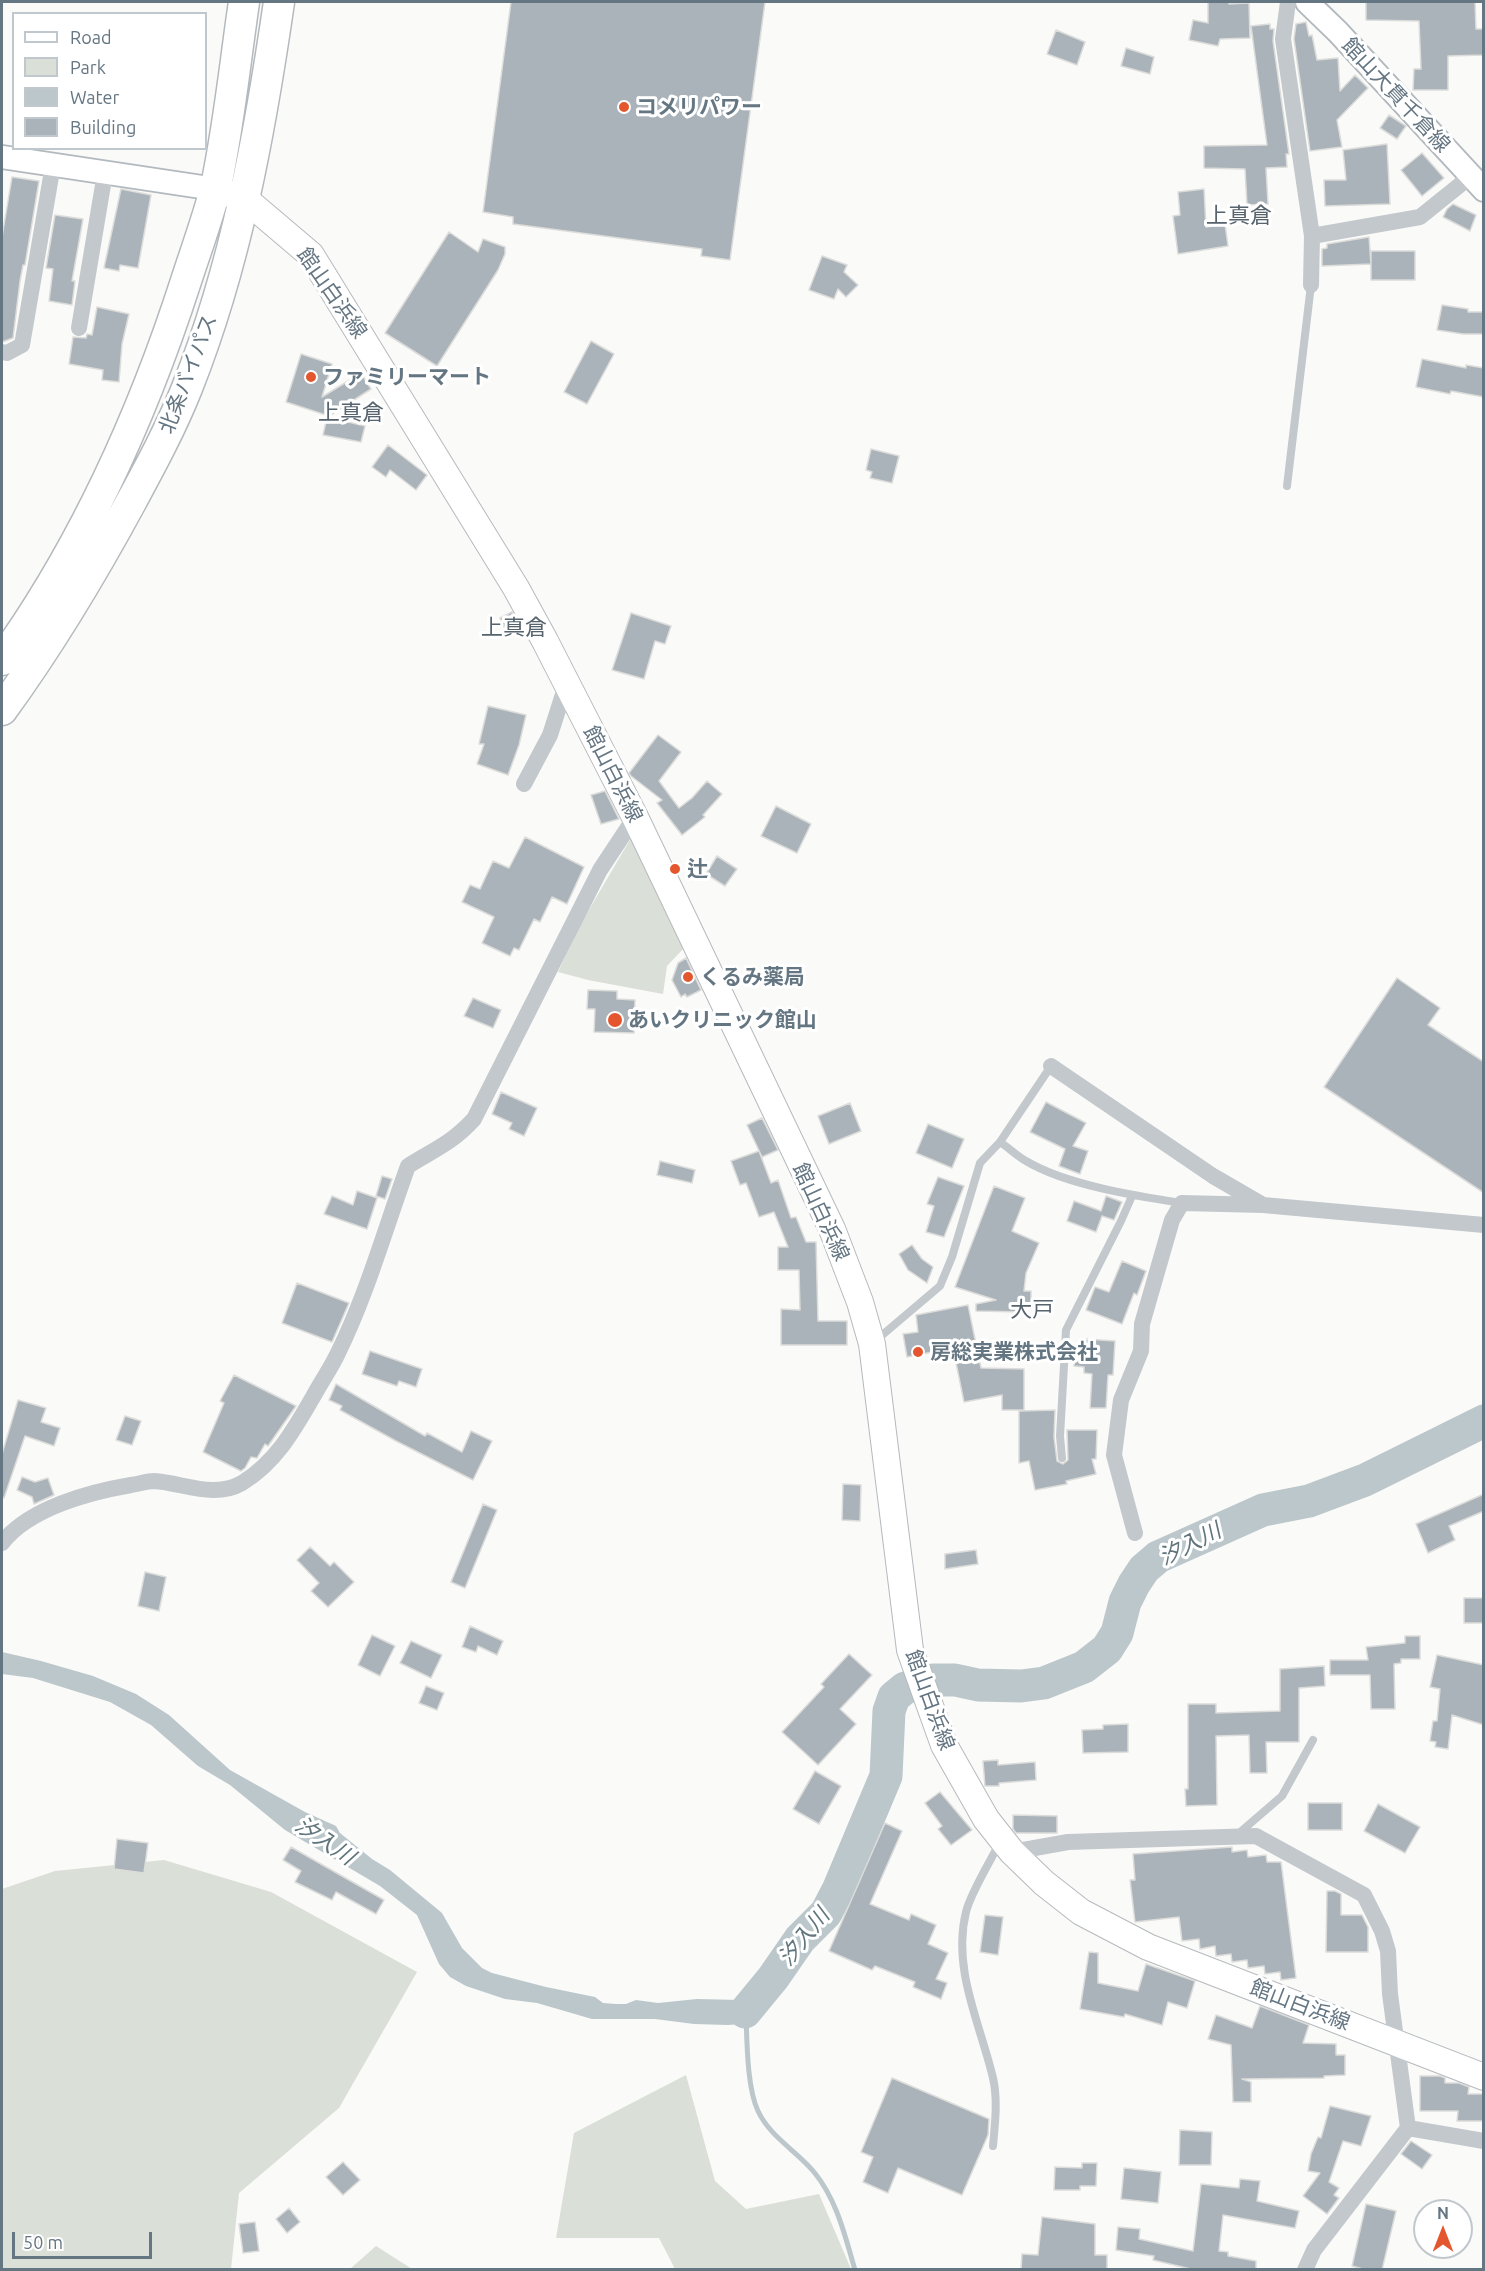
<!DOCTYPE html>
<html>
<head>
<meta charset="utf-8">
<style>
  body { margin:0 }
  #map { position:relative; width:1485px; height:2271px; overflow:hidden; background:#fafaf8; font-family:Ubuntu,sans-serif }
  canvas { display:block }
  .frame { position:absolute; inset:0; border:3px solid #657683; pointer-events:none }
  .legend { position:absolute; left:12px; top:12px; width:195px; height:138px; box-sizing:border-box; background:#fff; border:2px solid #c1c8cd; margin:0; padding:8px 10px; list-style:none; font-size:18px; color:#657683 }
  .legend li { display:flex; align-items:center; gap:12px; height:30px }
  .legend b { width:30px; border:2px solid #c1c8cd }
  .north { position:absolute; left:1413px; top:2199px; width:60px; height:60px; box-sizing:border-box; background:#fff; border:2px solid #c1c8cd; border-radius:50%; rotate:0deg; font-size:16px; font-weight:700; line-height:24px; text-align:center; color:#657683 }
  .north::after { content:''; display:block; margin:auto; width:21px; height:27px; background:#e4572e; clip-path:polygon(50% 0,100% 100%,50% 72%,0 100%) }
  .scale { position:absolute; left:12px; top:2232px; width:140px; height:27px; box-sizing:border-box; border:3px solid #657683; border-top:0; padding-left:8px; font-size:18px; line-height:21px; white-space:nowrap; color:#657683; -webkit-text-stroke:4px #fff; paint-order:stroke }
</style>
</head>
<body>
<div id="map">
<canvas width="1485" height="2271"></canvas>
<div class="frame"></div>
<ul class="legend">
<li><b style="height:8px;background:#fff"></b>Road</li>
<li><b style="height:16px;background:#dadfd7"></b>Park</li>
<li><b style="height:16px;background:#bbc7cb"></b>Water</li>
<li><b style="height:16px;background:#aab3b9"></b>Building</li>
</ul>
<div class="north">N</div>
<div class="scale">50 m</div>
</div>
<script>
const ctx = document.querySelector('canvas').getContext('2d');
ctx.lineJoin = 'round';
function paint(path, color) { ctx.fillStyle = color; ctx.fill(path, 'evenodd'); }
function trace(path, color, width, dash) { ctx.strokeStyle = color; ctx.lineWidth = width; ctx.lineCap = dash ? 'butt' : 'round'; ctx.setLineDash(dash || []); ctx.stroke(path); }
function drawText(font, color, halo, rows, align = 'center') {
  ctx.font = font + ' Ubuntu,"Noto Sans JP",sans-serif'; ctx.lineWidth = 6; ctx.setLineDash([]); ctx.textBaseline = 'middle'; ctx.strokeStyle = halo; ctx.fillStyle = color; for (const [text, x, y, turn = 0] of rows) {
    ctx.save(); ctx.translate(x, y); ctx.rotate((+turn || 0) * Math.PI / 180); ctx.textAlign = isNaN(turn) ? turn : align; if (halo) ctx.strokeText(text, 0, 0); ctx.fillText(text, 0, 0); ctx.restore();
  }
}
const green = new Path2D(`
  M631,838L684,948L667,966L663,994L588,980L558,972L580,925Z
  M164,1860L271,1892L417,1972L339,2108L239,2193L231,2269H2V1889L55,1871Z
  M686,2075L715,2181L746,2209L819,2194L851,2269H675L659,2238H556L574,2133Z
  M376,2246L412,2269H350Z`);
const water = new Path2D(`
  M2,1652L41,1661L93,1676L136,1694L169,1715L230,1770L305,1812L336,1826L340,1833L372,1859L390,1870L442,1913L462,1948L482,1968L492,1973L546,1987L595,1997L603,2003L616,2004H626L636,2000L658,2003L697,1999L740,2000L773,1978L766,1994L757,2003L750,2017L741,2024L728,2025L694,2024L655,2019H592L537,2003L505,1999L466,1986L450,1977L439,1964L417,1915L380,1886L285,1830L230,1785L198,1766L151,1725L110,1702L33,1678L2,1674Z`);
const stream = new Path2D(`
  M746,2015C747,2042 747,2088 758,2111C770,2137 797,2151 814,2172C837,2200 845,2236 855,2270`);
const river = new Path2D(`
  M745,2012L773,1978L800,1939L826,1913L839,1888L886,1776L889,1711L894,1697L905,1688L933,1680H955L978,1685L1021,1686L1044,1683L1084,1667L1107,1649L1117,1633L1125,1602L1134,1584L1144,1569L1158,1557L1263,1510L1309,1501L1365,1480L1484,1421`);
const building = new Path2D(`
  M511,2H765L730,260L701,256L702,249L513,224V217L483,212Z
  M1208,2H1229V4L1249,3L1250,38L1220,39L1218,46L1189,40L1193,20L1208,23Z
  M1366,2H1475L1476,29H1484V55L1448,56V90H1413L1414,69H1421L1419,21L1366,20Z
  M1306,22L1309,36L1312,35L1317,60L1338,58L1340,91L1355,75L1368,88L1337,120L1342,147L1310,151L1294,39L1296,24Z
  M1270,24V29H1274L1273,41L1289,154H1286L1287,167L1266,168L1268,204L1247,205L1245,169L1204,168V146L1267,145L1251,26Z
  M1056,30L1085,42L1077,65L1047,54Z
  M1126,48L1154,57L1150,74L1121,66Z
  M1389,115L1406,126L1397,139L1380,128Z
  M1387,144L1390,204L1325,206L1324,180H1346L1343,150Z
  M1422,153L1444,178L1422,196L1401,170Z
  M12,177L39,181L25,265H23L20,281L13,338L2,342V237Z
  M121,189L151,195L138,268L120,265L119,271L104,268Z
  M1204,189L1206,227L1225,224L1228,246L1178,254L1173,216L1180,215L1178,192Z
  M1453,204L1476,215L1470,231L1443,217L1447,209Z
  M55,215L83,219L72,281H75L72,305L49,301L53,269L46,268Z
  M449,232L478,252L483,239L505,247V254L498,270L437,366L385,333Z
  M1369,237L1371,264L1322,266V249L1327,248V244Z
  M1371,251H1415V280H1371Z
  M822,256L847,265L844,272L858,285L846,297L838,289L834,299L809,290Z
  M1442,305L1468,309V312H1484V334H1463L1437,330Z
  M97,307L129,314L122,344L119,382L102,380L103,370L69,364L73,337L86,338L87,334L92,335Z
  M591,341L614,354L587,404L564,392Z
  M301,354L332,364L322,397L361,373L371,389L329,416L286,402Z
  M1422,359L1466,368V365L1484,368V397L1451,391L1450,394L1416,387Z
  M327,417L365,426L361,442L323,435Z
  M388,445L427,475L416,490L390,470L386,477L372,467Z
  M871,449L899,456L892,483L870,478L872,472L866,470Z
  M512,612L519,625L506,631L500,618Z
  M631,613L671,626L665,644L655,641L644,679L612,670Z
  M488,706L526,715L519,745L508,775L477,764L484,744H479Z
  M658,735L681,752L659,781L679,808L692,798L707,781L722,794L703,815L705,817L682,835L657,803L662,800L631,776L629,773Z
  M605,791L619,819L601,824L591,795Z
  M776,806L811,824L797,853L761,836Z
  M525,837L584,867L567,904L552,897L540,922L534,919L519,950L514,948L510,956L482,943L494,917L462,902L470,885L480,889L493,861L509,868Z
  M717,856L737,869L725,886L706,874Z
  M686,958L701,990L687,997L685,994L681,997L672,980L678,963Z
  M1397,978L1440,1008L1428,1025L1484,1062V1193L1324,1087Z
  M588,990L617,991V999L635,1000L634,1033L594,1032L595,1009H587Z
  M473,998L501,1010L493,1028L464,1016Z
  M501,1092L537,1108L524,1136L509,1129L512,1123L492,1114Z
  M1046,1102L1086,1123L1073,1146L1088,1151L1080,1174L1059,1166L1065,1149L1030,1132Z
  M850,1103L861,1131L829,1144L818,1116Z
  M762,1118L778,1150L762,1157L747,1125Z
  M928,1124L964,1139L952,1168L916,1153Z
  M759,1151L771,1183L778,1180L791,1218L796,1217L806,1242H816L818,1321H847V1345H781V1309L800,1310L799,1270H778V1247H788L774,1212L759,1217L746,1183L740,1185L731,1161Z
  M660,1161L695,1170L692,1183L657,1175Z
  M382,1176L392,1179L385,1199L376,1196Z
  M938,1177L964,1186L944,1237L926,1232L934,1206L927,1204Z
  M994,1186L1025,1198L1012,1231L1039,1243L1026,1273L1024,1291H1031V1307H1024L1023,1312L976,1311V1304L996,1300L955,1287Z
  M357,1191L377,1198L367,1229L324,1214L332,1196L353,1205Z
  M1106,1196L1122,1202L1114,1220L1102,1216L1096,1232L1067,1221L1074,1201L1101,1211Z
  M912,1245L922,1259L933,1267L927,1283L908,1270L899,1254Z
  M1122,1261L1146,1271L1137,1295L1134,1293L1122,1324L1086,1310L1095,1287L1109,1292Z
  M297,1283L349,1303L332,1342L282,1323Z
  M968,1305L981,1368L1024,1369V1410H1002V1395L964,1402L953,1348L907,1357L903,1334L918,1332L916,1315Z
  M1085,1339L1115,1341L1113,1375H1108L1106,1408H1090L1092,1374L1084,1373V1367L1074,1366L1075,1348H1085Z
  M370,1351L422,1369L416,1387L399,1381L397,1386L362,1374Z
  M234,1375L296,1406L268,1446L265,1444L257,1458L251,1457L245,1468L241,1471L203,1452L224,1403L220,1401Z
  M336,1384L425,1436L427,1433L462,1452L471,1431L492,1441L473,1480L396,1441L340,1410L342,1406L329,1400Z
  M18,1400L46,1408L41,1422L60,1428L54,1446L25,1436L4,1498L2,1497V1454Z
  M1055,1410L1054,1437L1057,1461L1063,1464L1068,1460L1067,1430H1097L1096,1459H1092L1096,1474L1066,1481L1067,1484L1035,1490L1029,1461L1019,1463V1411Z
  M125,1416L141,1421L132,1445L116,1440Z
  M22,1477L35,1482L48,1478L54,1495L34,1504L32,1497L17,1490Z
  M843,1484L861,1485L860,1521L842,1520Z
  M1484,1494V1511L1449,1526L1455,1540L1428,1553L1416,1524Z
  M483,1504L497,1510L465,1588L451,1582Z
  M310,1547L330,1566L334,1562L354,1582L328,1607L311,1591L319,1583L297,1560Z
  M976,1550L978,1564L945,1569V1554Z
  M145,1572L166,1577L159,1611L138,1606Z
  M1464,1598H1484V1623H1464Z
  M470,1626L503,1641L497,1655L478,1646L476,1652L462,1647Z
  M372,1635L395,1646L380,1676L358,1665Z
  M1405,1636H1420V1659H1401V1663L1394,1664L1395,1709H1371L1370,1675H1330V1660H1368L1366,1647L1405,1643Z
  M411,1641L442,1655L431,1678L400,1663Z
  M849,1654L872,1675L840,1709L856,1724L818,1765L782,1732L824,1687L821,1684Z
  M1437,1655L1484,1665V1725L1452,1715L1448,1749L1435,1747L1436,1742L1430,1741L1433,1721H1437L1440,1689L1430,1687Z
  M1324,1666L1325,1686L1299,1688V1742H1266L1267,1773H1250L1249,1735L1216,1736L1217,1805L1186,1806L1185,1789H1188V1704H1216V1713L1280,1711V1669Z
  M426,1686L444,1693L437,1710L419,1703Z
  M1128,1724V1752L1083,1753L1082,1730L1103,1729V1725Z
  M998,1760V1765L1035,1762L1036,1780L999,1783V1786H985L983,1761Z
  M815,1771L841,1786L819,1824L793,1809Z
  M940,1792L972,1830L951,1845L938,1829L942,1826L925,1803Z
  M1308,1803H1342V1830H1308Z
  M1378,1804L1420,1827L1405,1853L1364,1831Z
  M1013,1815L1057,1816V1833H1016L1013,1829Z
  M885,1823L902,1831L870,1904L909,1920L911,1914L936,1925L928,1944L948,1953L936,1979L947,1983L941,1999L913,1987L915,1982L875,1966L872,1970L829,1951Z
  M117,1839L148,1843L144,1873L114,1869Z
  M291,1847L384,1900L376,1914L336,1892L332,1900L295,1882L301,1871L283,1860Z
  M1232,1847V1852L1247,1850L1248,1857L1266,1855L1267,1862H1281L1296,1978L1281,1980L1280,1972L1265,1974L1264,1966L1248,1968L1247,1960L1232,1962L1231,1954L1216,1956L1215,1946L1200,1949L1199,1939L1182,1941L1179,1917L1135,1922L1130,1880H1135L1133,1854Z
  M1327,1891H1335L1341,1894V1915H1362L1368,1927V1952H1326Z
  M985,1915L1003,1917L998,1955L980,1952Z
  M1089,1952L1098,1953V1983L1138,1991L1146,1964L1195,1981L1187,2008L1168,2002L1162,2025L1125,2014L1124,2017L1080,2009Z
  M1260,2006L1309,2025L1303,2043L1336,2044V2055H1345V2075L1324,2076V2078L1242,2079L1251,2082V2102H1233L1231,2045L1208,2039L1216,2015L1252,2028Z
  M1420,2076H1440L1445,2078V2083H1459L1469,2087L1468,2094H1484V2121H1457L1458,2111H1420Z
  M892,2078L989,2119L988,2135L962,2195L898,2168L888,2193L863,2182L873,2157L861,2152Z
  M1330,2106L1371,2116L1361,2146L1343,2141L1329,2182L1339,2188L1334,2195L1339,2198L1327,2214L1303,2196L1320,2173L1308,2171L1311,2154L1318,2137L1321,2138Z
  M1180,2130L1212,2132L1211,2165H1179Z
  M1411,2141L1432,2155L1422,2169L1401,2154Z
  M343,2162L360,2180L343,2195L326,2177Z
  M1082,2163H1097L1096,2186H1080V2190H1054L1055,2167L1082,2168Z
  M1124,2168L1161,2172L1158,2203L1121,2199Z
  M1240,2179L1260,2181L1257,2201L1299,2211L1295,2228L1223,2215L1219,2251L1228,2252V2256L1256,2261V2270H1195L1153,2260L1154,2256L1116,2250L1118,2227L1140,2229L1139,2239L1193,2251L1201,2184L1239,2188Z
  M1366,2204L1396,2211L1382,2270H1367L1352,2266Z
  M289,2208L300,2222L287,2233L276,2219Z
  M1042,2217L1095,2224V2255H1107V2270H1021L1022,2254L1038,2255Z
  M255,2222L259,2251L243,2253L239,2224Z`);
const lane = new Path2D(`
  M1287,486L1311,285
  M1000,1142C1009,1148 1017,1156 1026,1161C1066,1185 1136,1196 1182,1203
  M874,1342L940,1286L952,1257L980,1163L1000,1142L1051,1066
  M1062,1458L1060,1436L1066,1330L1121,1221L1132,1196
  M1238,1834L1282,1796L1313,1740
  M993,2146C995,2123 998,2100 993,2078C980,2023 952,1969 966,1912C970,1894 991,1860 1000,1842`);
const street = new Path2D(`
  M1288,2L1283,39L1312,236L1311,285
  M1312,236L1420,217L1471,176
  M79,328L105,173
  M2,352L7,353L22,345L53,165
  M524,784L550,735L567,682
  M1051,1066L1213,1176L1263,1205L1484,1225
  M1135,1533L1114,1455L1121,1400L1141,1351L1142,1324L1172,1220L1182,1203L1263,1205
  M2,1543C29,1508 90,1492 131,1485C139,1484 147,1481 154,1481C184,1483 214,1499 242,1483C276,1462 294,1430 313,1397C321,1382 331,1368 338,1353C367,1294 385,1229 408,1166C435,1149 451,1144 474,1119L600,870L635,817
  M1012,1852L1068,1842L1256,1836L1364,1895L1382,1931L1388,1951L1390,1994L1408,2128L1314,2250L1305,2270
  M1408,2128L1484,2141`);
const secondary = new Path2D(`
  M1307,2L1338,32L1484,190
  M2,157L215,189`);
const primary = new Path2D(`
  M215,189L245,199L311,255L516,588L545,641L635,817L832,1229L860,1302L872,1344L910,1650L944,1745L986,1819L1012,1852L1044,1883L1081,1912L1148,1947L1484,2077`);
const highway = new Path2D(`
  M2,660C84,546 143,414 186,281C196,250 208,218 216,186C229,125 235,63 244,2
  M2,710C50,644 92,574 131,502C151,465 171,428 187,388C236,265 260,133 279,2`);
const markers = [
  [624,107,6,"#e4572e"],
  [311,377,6,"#e4572e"],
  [675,869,6,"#e4572e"],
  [688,977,6,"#e4572e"],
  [615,1020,8,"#e4572e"],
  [918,1352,6,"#e4572e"]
];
const streetNames = [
  ["館山大貫千倉線",1396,95,47],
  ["館山白浜線",332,293,55],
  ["北条バイパス",188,374,-69],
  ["館山白浜線",613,774,63],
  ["館山白浜線",821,1212,65],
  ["館山白浜線",930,1700,70],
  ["館山白浜線",1300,2005,21]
];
const poiNames = [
  ["コメリパワー",636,107],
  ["ファミリーマート",323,377],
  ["辻",687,869],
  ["くるみ薬局",700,977],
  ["あいクリニック館山",628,1020],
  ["房総実業株式会社",930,1352]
];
const neighbourhoodNames = [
  ["上真倉",1239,216],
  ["上真倉",351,413],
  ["上真倉",514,628],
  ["大戸",1032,1310]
];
const waterNames = [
  ["汐入川",1190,1544,-27],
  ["汐入川",325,1841,34],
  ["汐入川",804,1937,-51]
];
paint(green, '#dadfd7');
paint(water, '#bbc7cb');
trace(stream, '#bbc7cb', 5);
trace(river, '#bbc7cb', 33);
paint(building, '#aab3b9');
trace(building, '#dcdcda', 1.5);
trace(secondary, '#b3babf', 26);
trace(primary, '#b5babe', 28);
trace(highway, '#b4b9bd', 33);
trace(lane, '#c3c8cc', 8);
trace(street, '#c3c8cc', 16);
trace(secondary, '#fff', 22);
trace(primary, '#fff', 26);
trace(highway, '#fff', 30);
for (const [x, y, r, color] of markers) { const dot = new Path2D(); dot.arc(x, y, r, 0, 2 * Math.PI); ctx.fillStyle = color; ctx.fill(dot); trace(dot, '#fff', 2); }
drawText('21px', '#657683', '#fff', streetNames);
drawText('bold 21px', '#657683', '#fff', poiNames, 'left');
drawText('22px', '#57646e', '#fff', neighbourhoodNames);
drawText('italic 22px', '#60757c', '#fff', waterNames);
</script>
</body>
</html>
